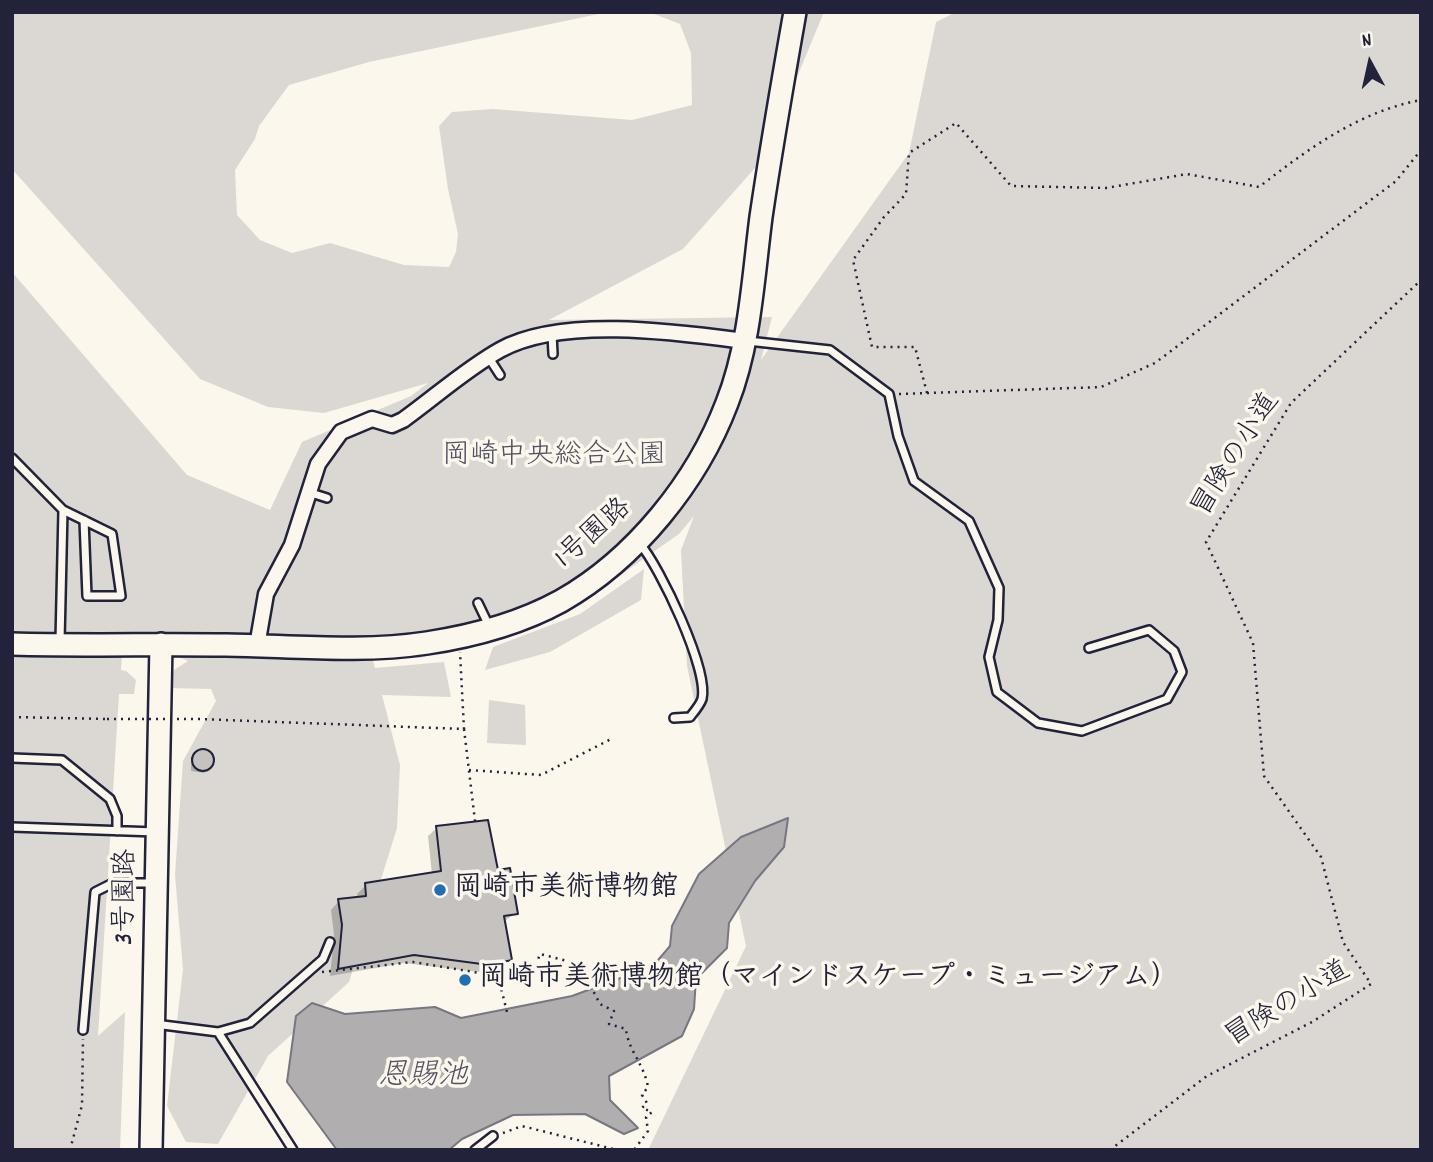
<!DOCTYPE html>
<html>
<head>
<meta charset="utf-8">
<style>
  body { margin:0 }
  #map { position:relative; width:1433px; height:1162px; overflow:hidden; background:#fbf7ec; font-family:Dekko,sans-serif }
  canvas { display:block }
  .frame { position:absolute; inset:0; border:14px solid #22223b; pointer-events:none }
  .north { position:absolute; left:1335px; top:28px; width:70px; height:70px; -webkit-text-stroke:5px #fbf7ec; paint-order:stroke; rotate:352deg; font-size:19px; font-weight:700; line-height:28px; text-align:center; color:#22223b }
  .north::after { content:''; display:block; margin:auto; width:24px; height:32px; background:#22223b; clip-path:polygon(50% 0,100% 100%,50% 72%,0 100%) }
</style>
</head>
<body>
<div id="map">
<canvas width="1433" height="1162"></canvas>
<div class="frame"></div>
<div class="north">N</div>
</div>
<script>
const ctx = document.querySelector('canvas').getContext('2d');
ctx.lineJoin = 'round';
function paint(path, color) { ctx.fillStyle = color; ctx.fill(path, 'evenodd'); }
function trace(path, color, width, dash) { ctx.strokeStyle = color; ctx.lineWidth = width; ctx.lineCap = dash ? 'butt' : 'round'; ctx.setLineDash(dash || []); ctx.stroke(path); }
function drawText(font, color, halo, rows, align = 'center') {
  ctx.font = font + ' Dekko,"Klee One",sans-serif'; ctx.lineWidth = 7; ctx.setLineDash([]); ctx.textBaseline = 'middle'; ctx.strokeStyle = halo; ctx.fillStyle = color; for (const [text, x, y, turn = 0] of rows) {
    ctx.save(); ctx.translate(x, y); ctx.rotate((+turn || 0) * Math.PI / 180); ctx.textAlign = isNaN(turn) ? turn : align; if (halo) ctx.strokeText(text, 0, 0); ctx.fillText(text, 0, 0); ctx.restore();
  }
}
const green = new Path2D(`
  M12,12H608L369,62L289,85L259,126L255,139L235,170L237,215L260,240L292,253L330,243L404,265L449,267L456,252L458,234L448,189L439,126L452,112L493,109L632,120L692,105L691,53L680,24L649,12H824L763,159L683,249L549,320L772,317L761,360L909,153L936,22L956,12H1421V1150H648L746,946L687,666L681,550L694,516L679,534L565,614L421,658L372,657L375,668L444,662L451,697L382,695L400,765L397,828L349,982L268,1056L218,1144L186,1142L167,1106L183,969L175,875L183,761L216,701L211,689L169,688L174,670L188,661L171,654L122,653L121,670L126,671L136,680L134,694H119L98,1036L125,1012L120,1150H12V272L187,475L270,510L302,442L411,396L428,383L324,413L268,407L200,379L12,169Z
  M644,569L641,600L550,652L485,670L493,647L580,614Z
  M489,700L525,705L526,745L487,743Z`);
const water = new Path2D(`
  M788,818L784,847L755,881L729,923L727,948L696,979L694,1009L682,1036L609,1076L610,1100L638,1128L624,1134L585,1114L513,1115L462,1139L449,1150H337L287,1082L296,1016L312,1003L345,1014L435,1007L461,1018L572,996L653,966L670,946L672,926L699,874L741,837Z`);
const shadow = new Path2D(`
  M206,751L210,755L208,769L204,773L191,771V757Z
  M437,828L496,872L516,913L503,922L510,959L501,968L479,972L404,963L330,976L334,935L331,910L339,901L358,899L357,894L366,885L432,874L428,836Z`);
const building = new Path2D(`
  M192 760a11 11 0 1 1 22 0a11 11 0 1 1-22 0Z
  M488,820L498,870L510,868L518,914L504,916L512,960L489,965L414,955L338,969L342,925L338,899L366,896L365,883L441,871L436,826Z`);
const path = new Path2D(`
  M927,393L915,347H872L853,260L884,217L906,194L909,153L956,123L1011,186L1106,188L1187,174L1259,187C1308,149 1358,112 1421,100
  M899,394L1101,387L1155,363L1396,181L1421,150
  M12,717L107,719
  M198,719L464,729L460,652
  M464,729L475,821
  M469,770L541,775L613,738
  M322,972L413,962L498,976L536,965L540,954L579,964L600,1004L614,1011L609,1024L626,1029C628,1050 644,1064 648,1087L642,1095L647,1103L642,1108L652,1112L646,1117L648,1131L634,1150
  M498,976L507,1012
  M503,1133L522,1126L617,1150
  M70,1150L82,1105L83,1039
  M1110,1150L1207,1076L1312,1022L1371,984L1343,942L1321,857L1264,776L1253,643L1206,542L1291,403L1421,280`);
const lane = new Path2D(`
  M552,334L553,354
  M748,341L830,350L889,394L898,436L914,481L969,521L999,588L998,620L989,657L997,692L1038,723L1082,731L1167,699L1182,672L1174,651L1149,630L1089,648
  M489,358L500,375
  M12,458L63,510L60,641
  M308,492L327,498
  M63,510L112,534L121,596H87L84,520
  M640,544C660,567 709,670 702,699C700,705 694,712 690,717L674,718
  M478,603L490,628
  M12,758L62,760L110,799L117,816V831
  M12,827L156,832
  M155,1024L218,1032L250,1023L323,959L330,942
  M83,1030L95,892L113,883H153
  M218,1032L293,1150
  M475,1150L493,1136`);
const street = new Path2D(`
  M257,646L266,594L292,545L318,464L341,432L372,419L392,425L403,420C435,397 466,369 500,350C561,316 676,332 744,341`);
const secondary = new Path2D(`
  M12,644C84,646 155,644 226,645C292,646 362,653 427,643C473,636 521,623 561,601C635,559 697,482 727,403C750,345 753,279 761,217C771,149 783,80 795,12
  M151,1150L161,644`);
const pathBridge = new Path2D(`
  M107,719H198`);
const markers = [
  [440,890,7,"#1f6fb2"],
  [465,980,7,"#1f6fb2"]
];
const streetNames = [
  ["冒険の小道",1238,456,-58],
  ["1号園路",595,535,-41],
  ["3号園路",128,897,-89],
  ["冒険の小道",1289,1006,-31]
];
const parkNames = [
  ["岡崎中央総合公園",554,458]
];
const poiNames = [
  ["岡崎市美術博物館",454,890],
  ["岡崎市美術博物館（マインドスケープ・ミュージアム）",479,980]
];
const waterNames = [
  ["恩賜池",423,1079]
];
paint(green, '#dbd8d3');
paint(water, '#b1aeb0');
trace(water, '#787681', 2);
paint(shadow, '#0003');
paint(building, '#c6c2c0');
trace(building, '#22223b', 2);
trace(lane, '#22223b', 12);
trace(street, '#22223b', 19);
trace(secondary, '#22223b', 26);
trace(path, '#22223b', 2.5, [2, 5]);
trace(lane, '#fbf7ec', 7);
trace(street, '#fbf7ec', 14);
trace(secondary, '#fbf7ec', 21);
trace(pathBridge, '#22223b', 2.5, [2, 5]);
for (const [x, y, r, color] of markers) { const dot = new Path2D(); dot.arc(x, y, r, 0, 2 * Math.PI); ctx.fillStyle = color; ctx.fill(dot); trace(dot, '#fbf7ec', 2.5); }
drawText('28px', '#22223b', '#fbf7ec', streetNames);
drawText('28px', '#505061', '#fbf7ec', parkNames);
drawText('bold 28px', '#22223b', '#fbf7ec', poiNames, 'left');
drawText('italic 30px', '#545364', '#fbf7ec', waterNames);
</script>
</body>
</html>
